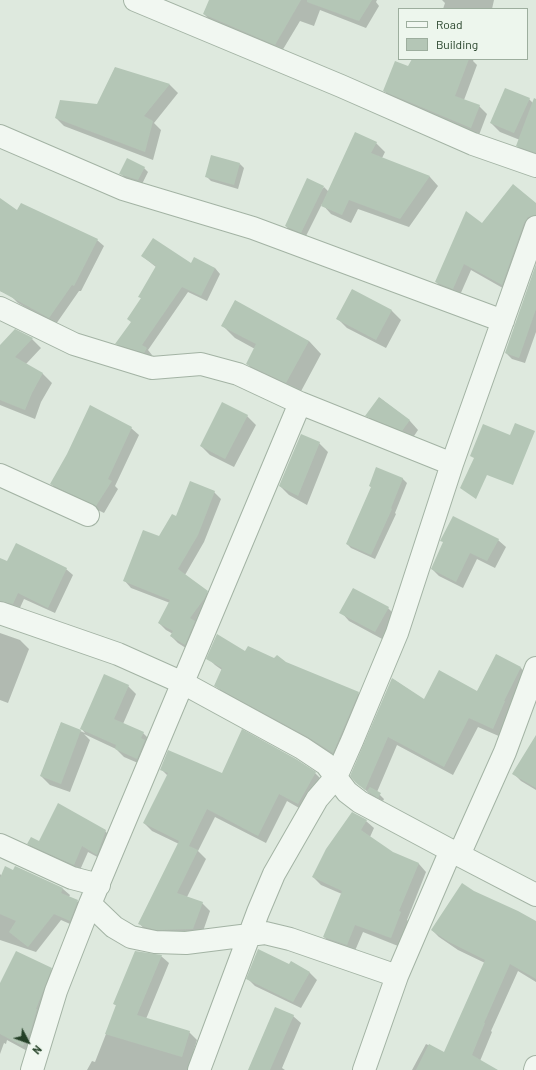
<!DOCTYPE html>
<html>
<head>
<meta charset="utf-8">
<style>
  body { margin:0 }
  #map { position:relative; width:536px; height:1070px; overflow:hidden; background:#dee9de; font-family:Barlow,sans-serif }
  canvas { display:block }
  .legend { position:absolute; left:398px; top:8px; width:130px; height:52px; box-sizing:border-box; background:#edf6ed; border:1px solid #9dae9e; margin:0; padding:5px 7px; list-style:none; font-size:12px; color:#254128 }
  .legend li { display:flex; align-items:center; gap:8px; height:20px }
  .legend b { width:20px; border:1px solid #9dae9e }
  .north { position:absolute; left:8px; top:1022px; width:40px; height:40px; -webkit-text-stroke:3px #edf6ed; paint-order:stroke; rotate:131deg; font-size:11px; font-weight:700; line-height:16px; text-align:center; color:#254128 }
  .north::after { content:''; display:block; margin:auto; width:14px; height:18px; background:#254128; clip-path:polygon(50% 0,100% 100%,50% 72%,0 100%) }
</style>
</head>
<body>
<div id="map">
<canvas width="536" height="1070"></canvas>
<ul class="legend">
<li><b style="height:5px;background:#f1f7f1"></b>Road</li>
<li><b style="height:11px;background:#b4c6b6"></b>Building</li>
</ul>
<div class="north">N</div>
</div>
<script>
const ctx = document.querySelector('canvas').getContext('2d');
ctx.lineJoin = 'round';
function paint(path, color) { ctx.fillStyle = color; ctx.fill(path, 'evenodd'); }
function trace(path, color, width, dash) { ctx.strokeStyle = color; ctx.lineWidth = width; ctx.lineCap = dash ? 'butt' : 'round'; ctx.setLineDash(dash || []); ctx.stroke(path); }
const shadow = new Path2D(`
  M210,0H377L376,2L379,6L366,28L320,10L314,26L300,21L282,51L211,21L204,14Z
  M442,0H494L492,9H443L445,3Z
  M413,59H474L473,61L477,65L464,100L479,106L487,114L479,135L392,98L384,91L409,67Z
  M115,68L170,85L178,93L154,123L161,130L153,160L64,126L56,118L98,105Z
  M529,99L536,106V156L523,152L517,146L520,140L500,132L491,123Z
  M376,143L385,152L382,158L430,177L438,186L409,227L358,209L351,223L331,214L322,204L306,236L290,231L286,226L324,187L329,192Z
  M240,164L244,168L238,189L211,181L206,176Z
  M144,168L148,172L142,184L125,178L121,174Z
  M0,199L17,211L97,240L104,246L81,291H79L56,324L40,316L18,303L11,296L0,291Z
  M536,204V223L508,291L471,270L460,295L442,288L436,282L482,225Z
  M142,256L215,268L220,274L207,301L188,292L148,350L152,355L150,358L122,349L117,344L132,322L142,299L140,297L156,267Z
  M536,267V332L525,363L512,359L506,353Z
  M352,290L392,311L401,320L386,348L347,328L338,319Z
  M222,325L309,341L321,354L299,395L260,376L247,364L255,349L235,338Z
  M32,339L41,348L26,364L43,374L52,383L41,402L35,419L0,405V346Z
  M380,398L410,421L418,430L412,439L375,424L367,415Z
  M247,416L256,425L234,467L210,455L201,446Z
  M131,428L139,435L115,486L118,489L104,513L59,491L51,484Z
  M319,443L328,452L307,505L289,495L280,486Z
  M402,478L407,483L395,513L396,514L375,559L351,548L347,544L372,488L370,486Z
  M214,492L221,499L204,542L185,575L207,592L214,599L192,652L178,643L171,636L173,634L166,630L159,623L170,603L131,588L124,580L177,518Z
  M498,540L506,547L495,568L477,559L463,588L439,576L432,569Z
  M0,559L8,562L66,569L73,575L55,613L24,599L19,610L0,601Z
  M353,589L388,608L397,617L384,640L349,621L341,612Z
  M0,633L20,640L29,649L8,703L0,700Z
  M246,653L275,660L358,693L365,700L340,760L316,744L222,692L215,685L222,670L215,665L208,658Z
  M497,655L521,668L529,677L501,737L478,727L453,775L397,745L377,792L384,799L383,801L375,797L374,798L357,782L393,679L424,700L477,692Z
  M128,686L136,694L123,724L143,733L151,741L145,766L124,757L116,749L84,734L90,740L70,792L50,785L41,776L61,723L85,733L81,728Z
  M536,754V790L521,781L514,774Z
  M161,769L222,774L315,773L323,781L306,812L287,801L266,843L215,817L198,851L206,859L187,897L202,903L210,911L201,937L147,932L139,923L179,844L152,831L144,823L168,776Z
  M366,821L374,828L370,837L393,853L419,864L426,872L407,920L408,921L398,946L363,932L354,953L332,945L324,937L342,894L321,885L313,877Z
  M105,831L111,837L103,860L88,852L80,870L34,850L28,844Z
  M0,874L2,876L63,889L70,895L69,897L77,901L84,908L77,927L61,920L36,952L0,940Z
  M473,892L536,923V982L518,971L491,1031L492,1032L480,1061L485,1070H412L426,1044L445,1053L485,963L458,950L439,937L432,930Z
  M161,956L169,963L146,1019L189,1032L197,1040L188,1070H87L92,1061L95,1062L117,1006L114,1004Z
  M291,962L310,973L317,980L301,1008L255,986L248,979L289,966Z
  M51,969L59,977L31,1053L7,1040L6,1044L4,1043L0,1054V985Z
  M293,1016L301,1023L282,1068L285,1070H250Z`);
const building = new Path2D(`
  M209,0H301L275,45L203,14Z
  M307,0H372L359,21L307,2Z
  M412,59H469L455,96L480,105L471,128L383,91L395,61L408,66Z
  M115,67L170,84L144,116L153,121L145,152L55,118L60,100L97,104Z
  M505,88L530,98L514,133L490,123Z
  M534,98L536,99V153L516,146Z
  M355,132L377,142L371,153L430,176L400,219L349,200L342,215L321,206Z
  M211,155L240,163L234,185L205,177Z
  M127,158L145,167L138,180L119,174Z
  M307,178L324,186L301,233L285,226Z
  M513,184L536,203V215L528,217L524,223L502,285L464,264L453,289L435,282L466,211L482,223Z
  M0,198L17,210L21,203L98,239L74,286L72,285L49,318L0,291Z
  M153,238L191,263L194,257L215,268L201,296L182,287L142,345L147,348L144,353L115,344L131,322L127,319L141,298L138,297L156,266L141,256Z
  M536,264V309L519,358L505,353Z
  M352,289L392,310L376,340L336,319Z
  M235,300L309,341L286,383L246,364L256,344L221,326Z
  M15,329L33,338L15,357L43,373L32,393L25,410L0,400V345Z
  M379,397L410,420L402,431L365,416Z
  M222,402L248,415L225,459L200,446Z
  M90,405L132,427L108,479L112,481L96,506L50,484L67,454Z
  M515,423L535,431L513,485L487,475L476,499L460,488L474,458L470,456L483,424L510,435Z
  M301,434L320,442L298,496L279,486Z
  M376,467L403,478L391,508L392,509L371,555L346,544L371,487L369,486Z
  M190,481L215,491L198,535L178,569L208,591L204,599L190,618L195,621L185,645L170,636L173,631L158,623L170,600L123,581L143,530L159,536L172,514L176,516Z
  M453,516L499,539L487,561L470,553L456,582L431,569L443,542L440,541L441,539Z
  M16,543L67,568L48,608L18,593L13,604L0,601V558L7,561Z
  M353,588L389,607L375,632L339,613Z
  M217,634L245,651L248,646L274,658L277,655L286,662L359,692L333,753L308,737L214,686L222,668L206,659Z
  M496,654L521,667L504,701H505L493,729L469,718L444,767L388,737L365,790L356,783L350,776L392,678L424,699L439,670L477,691Z
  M104,674L129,685L114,719L144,732L141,738L145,740L137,759L115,749L116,745L80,729Z
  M61,722L81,730L61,784L40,776Z
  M242,729L296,759L316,772L298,804L279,794L258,836L207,809L189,846L198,850L177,893L203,902L193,929L156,930L145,927L138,924L179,841L143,823L168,773L160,770L168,750L222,773Z
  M536,735V788L512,774Z
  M370,787L381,793L378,798L367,791Z
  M58,803L106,830L97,855L82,846L74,865L27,844L31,837L39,841Z
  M352,812L367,820L361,830L393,852L419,863L399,911L401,912L391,938L355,925L347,945L323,937L342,891L312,877L326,849Z
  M5,866L13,870L15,866L63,888L61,893L78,900L70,921L54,914L28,947L9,932L16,921L0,914V878Z
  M462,883L474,891L518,911L536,921V979L510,964L484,1023H485L472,1055L498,1070H416L429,1044L444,1052L485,960L449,942L431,930Z
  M258,949L289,964L291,961L310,972L293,1002L246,979Z
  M16,951L52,968L36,1009H37L31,1030L23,1046L0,1034V983Z
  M135,951L162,955L137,1015L190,1031L182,1057L105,1034L116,1005L113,1004Z
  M275,1007L294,1015L270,1070H248Z`);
const minor = new Path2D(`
  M135,0L341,86L473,144L536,166
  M0,136L123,189L253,228L503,321
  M0,308L74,344L152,368L201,364L238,374L300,403L452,464
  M0,475L88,515
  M0,613L118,654L183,683L302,748L326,764L347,792L360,802L459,855L536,895
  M0,845L72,878L99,885
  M459,855L505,752L536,668
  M90,904L114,927L131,937L155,942L186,943L265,933L290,939L397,976
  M32,1070L56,991L90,904L300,403
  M199,1070L258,912L274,874L317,799L336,777L352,741L397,633L452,464L536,227
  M364,1070L397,976L451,850
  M535,1070L536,1067`);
paint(shadow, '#0003');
paint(building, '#b4c6b6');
trace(minor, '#a3b3a4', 24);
trace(minor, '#f1f7f1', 22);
</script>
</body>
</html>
